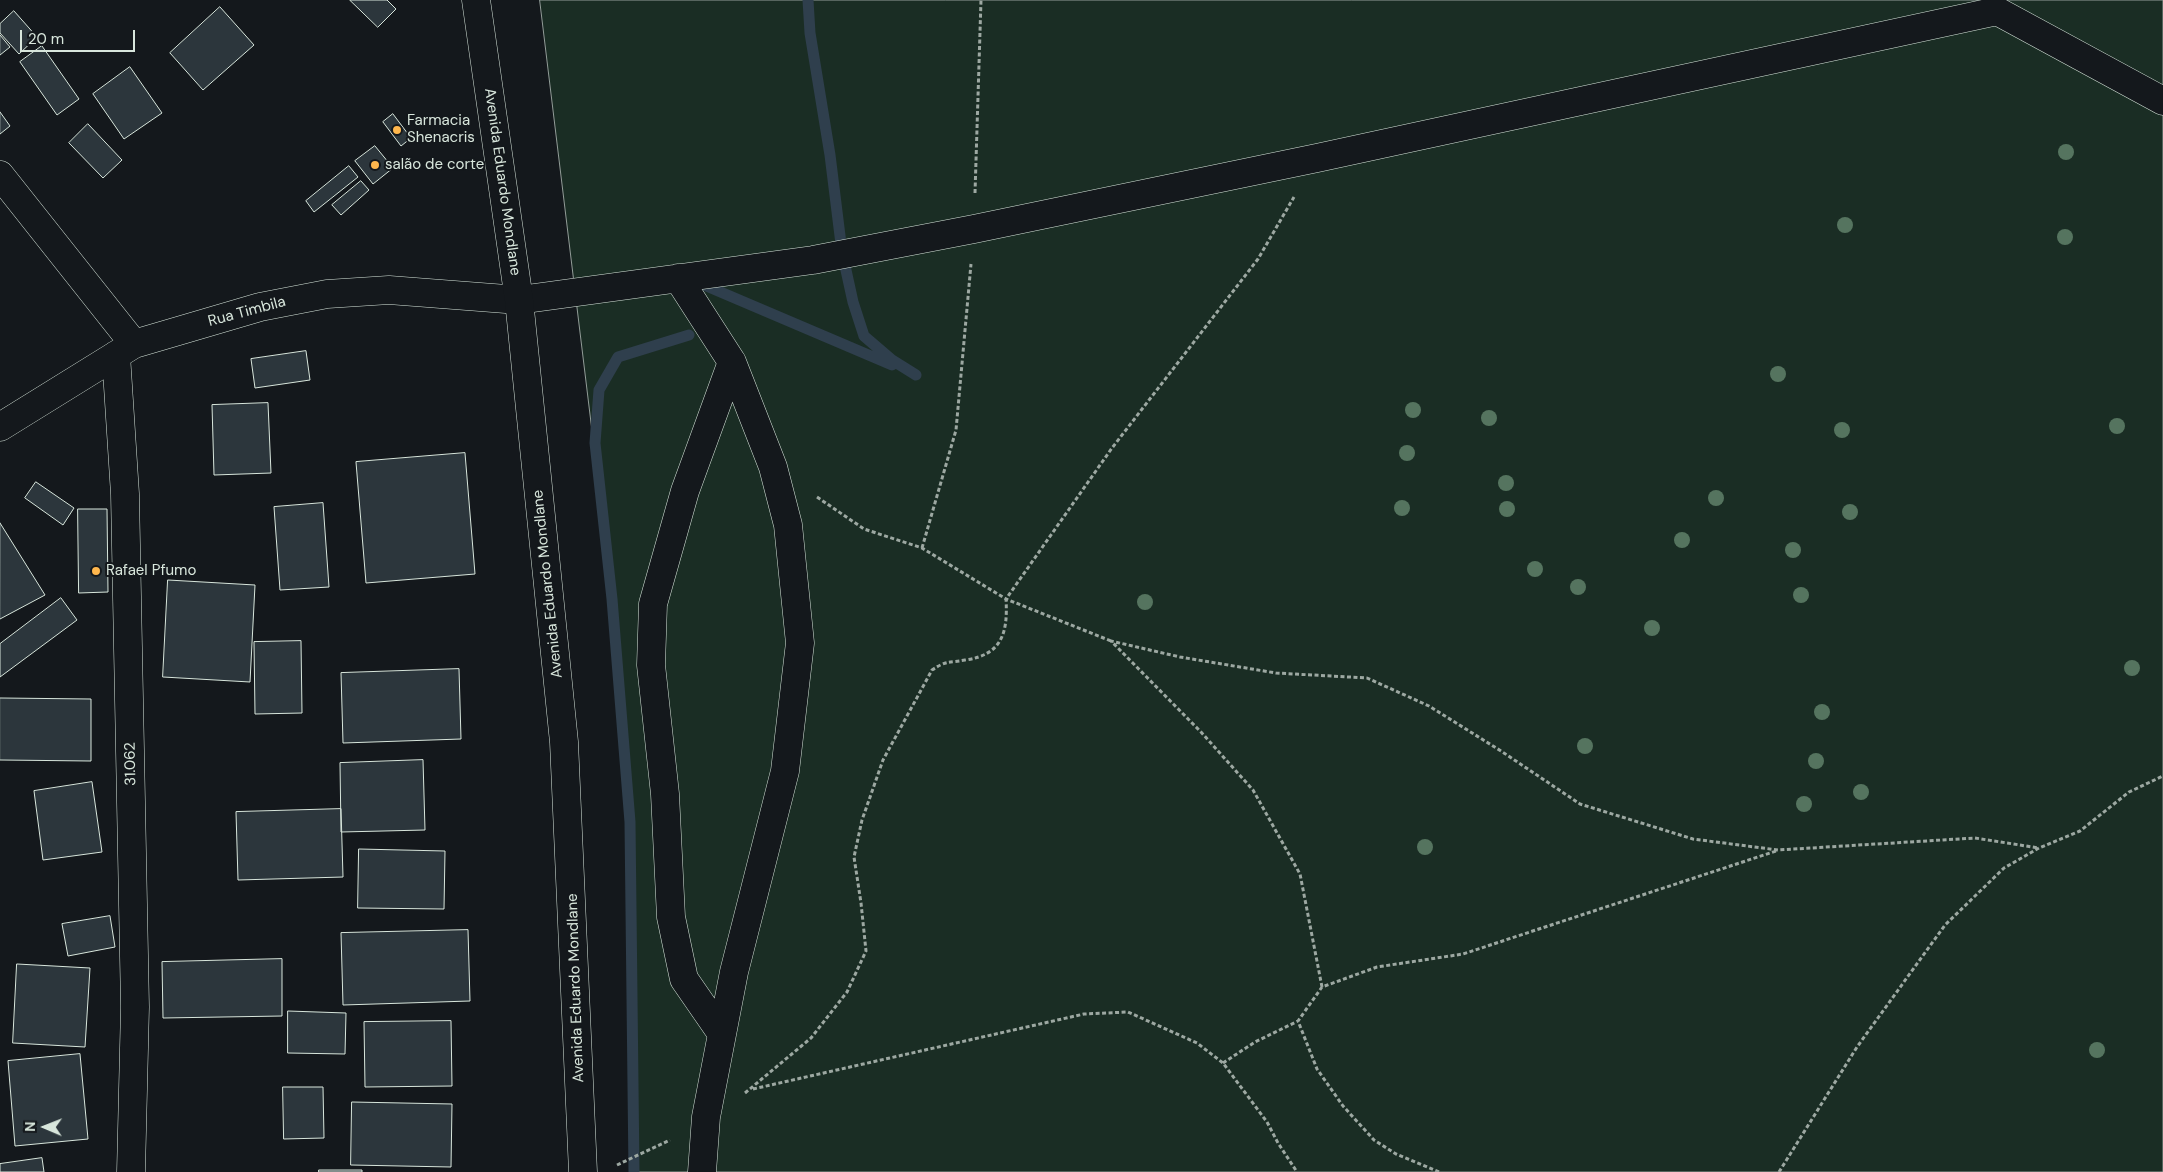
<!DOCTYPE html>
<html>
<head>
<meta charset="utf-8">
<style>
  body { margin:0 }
  #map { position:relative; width:2163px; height:1172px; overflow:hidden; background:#14181c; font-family:"DM Sans",sans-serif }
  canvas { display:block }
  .north { position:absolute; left:20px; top:1102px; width:50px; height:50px; -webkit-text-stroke:4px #14181c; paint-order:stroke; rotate:271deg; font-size:14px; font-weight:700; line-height:20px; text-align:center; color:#d8e6dc }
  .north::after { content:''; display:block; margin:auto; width:18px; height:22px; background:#d8e6dc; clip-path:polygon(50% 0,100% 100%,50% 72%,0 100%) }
  .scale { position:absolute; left:20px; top:30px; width:115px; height:22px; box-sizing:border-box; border:2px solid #d8e6dc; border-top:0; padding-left:6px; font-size:15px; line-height:18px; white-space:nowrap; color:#d8e6dc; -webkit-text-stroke:4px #14181c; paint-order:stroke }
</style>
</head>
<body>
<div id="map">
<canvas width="2163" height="1172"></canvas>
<div class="north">N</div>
<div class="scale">20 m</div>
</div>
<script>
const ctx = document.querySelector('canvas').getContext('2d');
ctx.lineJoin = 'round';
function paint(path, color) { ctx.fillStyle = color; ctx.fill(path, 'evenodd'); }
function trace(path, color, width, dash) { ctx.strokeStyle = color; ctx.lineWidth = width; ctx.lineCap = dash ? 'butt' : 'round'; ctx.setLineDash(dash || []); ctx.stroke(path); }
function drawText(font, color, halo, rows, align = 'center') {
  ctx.font = font + ' "DM Sans",sans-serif'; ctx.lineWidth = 4; ctx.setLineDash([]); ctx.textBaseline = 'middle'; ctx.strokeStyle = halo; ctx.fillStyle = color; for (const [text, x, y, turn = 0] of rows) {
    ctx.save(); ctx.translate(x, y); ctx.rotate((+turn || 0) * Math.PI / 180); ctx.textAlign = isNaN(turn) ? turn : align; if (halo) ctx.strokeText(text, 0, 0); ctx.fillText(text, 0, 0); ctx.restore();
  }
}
const green = new Path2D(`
  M540,0H2163V1172H635L629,830L601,505Z`);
const stream = new Path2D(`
  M808,0L810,33L830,155L842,252L853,302L864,336L892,360L916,375
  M697,282L892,365
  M634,1172L630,822L612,599L595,443L599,390L618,357L689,335`);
const building = new Path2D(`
  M350,0H387L396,9L378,27Z
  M220,7L254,45L203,90L170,53Z
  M14,11L37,37L19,54L0,33V24Z
  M0,35L10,47L0,55Z
  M42,46L79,99L57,115L20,62Z
  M130,67L162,113L124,139L93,94Z
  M0,112L10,126L0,134Z
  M393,114L411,138L401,146L383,122Z
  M88,124L122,160L103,178L69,143Z
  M375,146L393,168L373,184L355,161Z
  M349,166L358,177L314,212L306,201Z
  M361,181L369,190L341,215L332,205Z
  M306,351L310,380L255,388L251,359Z
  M268,403L271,473L214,475L212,405Z
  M465,453L475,574L366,583L356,462Z
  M36,482L74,508L63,525L25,498Z
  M323,503L329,587L280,590L274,507Z
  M78,509H107L108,592L79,593Z
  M0,523L45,595L0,619Z
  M168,580L255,585L250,682L163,677Z
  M61,598L77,620L0,677V644Z
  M301,641L302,713L255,714L254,642Z
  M459,669L461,739L343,743L341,673Z
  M0,698L91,699V761L0,760Z
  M423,760L425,830L341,832L340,763Z
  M92,782L102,852L43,860L34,791Z
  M341,809L343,877L238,880L236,812Z
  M359,849L445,851L444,909L358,908Z
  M110,916L115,947L68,956L62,924Z
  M468,930L470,1001L343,1005L341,933Z
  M282,959V1016L163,1018L162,962Z
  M17,964L90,968L85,1047L13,1043Z
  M288,1011L346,1013L345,1054L288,1053Z
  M451,1021L452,1086L365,1087L364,1022Z
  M80,1054L88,1139L15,1146L8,1061Z
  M283,1087H323L324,1138L284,1139Z
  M352,1102L452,1104L451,1167L351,1165Z
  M42,1158L44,1172H0V1164Z
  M319,1170H362V1172H319Z`);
const path = new Path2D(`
  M975,193L981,0
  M817,497L864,529L922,548L1006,599L1111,641
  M922,548L956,430L971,264
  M1322,987L1300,874L1253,790L1201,732L1111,641L1180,657L1276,673L1367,678L1429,706L1501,751L1580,804L1693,839L1778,850L1975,838L2039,848
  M1223,1063L1255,1042L1298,1021
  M753,1089L1084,1014L1128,1012L1197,1043L1223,1063L1267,1122L1278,1143L1297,1172
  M745,1093L811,1038L847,992L866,951L861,903L854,857L862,820L883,760L932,670C947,660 949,663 965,660C1002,655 1008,633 1006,599L1112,448L1258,259L1294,197
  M617,1165L670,1140
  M1439,1172L1396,1154L1374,1140L1343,1106L1317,1069L1298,1021L1322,987L1377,967L1463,954L1776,851
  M1779,1172L1857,1047L1945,925L2004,868L2039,848L2080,831L2129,792L2163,776`);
const minor = new Path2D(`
  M0,175L134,344
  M678,278L732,362L773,467L788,525L800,643L785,771L734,972L706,1117L702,1172
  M116,355L125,494L135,1007L131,1172
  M0,427L134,344L260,307L327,294L389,290L519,300L813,260L974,229L1317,158L1997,11L2163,101
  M722,1034L684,979L671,917L665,794L651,665L653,604L685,491L732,362`);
const major = new Path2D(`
  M476,0L519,300L564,742L583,1172`);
const trees = [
  [2066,152],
  [1845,225],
  [2065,237],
  [1778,374],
  [1413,410],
  [1489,418],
  [2117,426],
  [1842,430],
  [1407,453],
  [1506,483],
  [1716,498],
  [1402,508],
  [1507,509],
  [1850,512],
  [1682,540],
  [1793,550],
  [1535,569],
  [1578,587],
  [1801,595],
  [1145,602],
  [1652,628],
  [2132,668],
  [1822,712],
  [1585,746],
  [1816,761],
  [1861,792],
  [1804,804],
  [1425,847],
  [2097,1050]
];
const markers = [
  [397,130,5,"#ffb74d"],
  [375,165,5,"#ffb74d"],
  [96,571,5,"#ffb74d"]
];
const poiNames = [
  ["Farmacia",407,121],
  ["Shenacris",407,138],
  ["salão de corte",385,165],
  ["Rafael Pfumo",106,571]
];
const streetNames = [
  ["Avenida Eduardo Mondlane",502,182,82],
  ["Rua Timbila",247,312,-15],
  ["Avenida Eduardo Mondlane",548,584,-96],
  ["31.062",131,764,-91],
  ["Avenida Eduardo Mondlane",576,988,-92]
];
paint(green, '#1a2d24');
trace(green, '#939e99', 1);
trace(stream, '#2f3f4d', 11);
paint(building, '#2c363c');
trace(building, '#d8e6dc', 1);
trace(minor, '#d8e6dc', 29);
trace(major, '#d8e6dc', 29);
trace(path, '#9da8a2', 3, [4, 2.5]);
trace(minor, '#14181c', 28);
trace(major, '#14181c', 28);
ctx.fillStyle = '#55745f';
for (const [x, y] of trees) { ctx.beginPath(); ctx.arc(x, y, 8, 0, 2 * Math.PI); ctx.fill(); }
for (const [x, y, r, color] of markers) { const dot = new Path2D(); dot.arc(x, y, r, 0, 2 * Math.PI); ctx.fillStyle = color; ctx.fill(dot); trace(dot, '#14181c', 2); }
drawText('15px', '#d8e6dc', '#14181c', poiNames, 'left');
drawText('15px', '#d8e6dc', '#14181c', streetNames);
</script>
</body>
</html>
